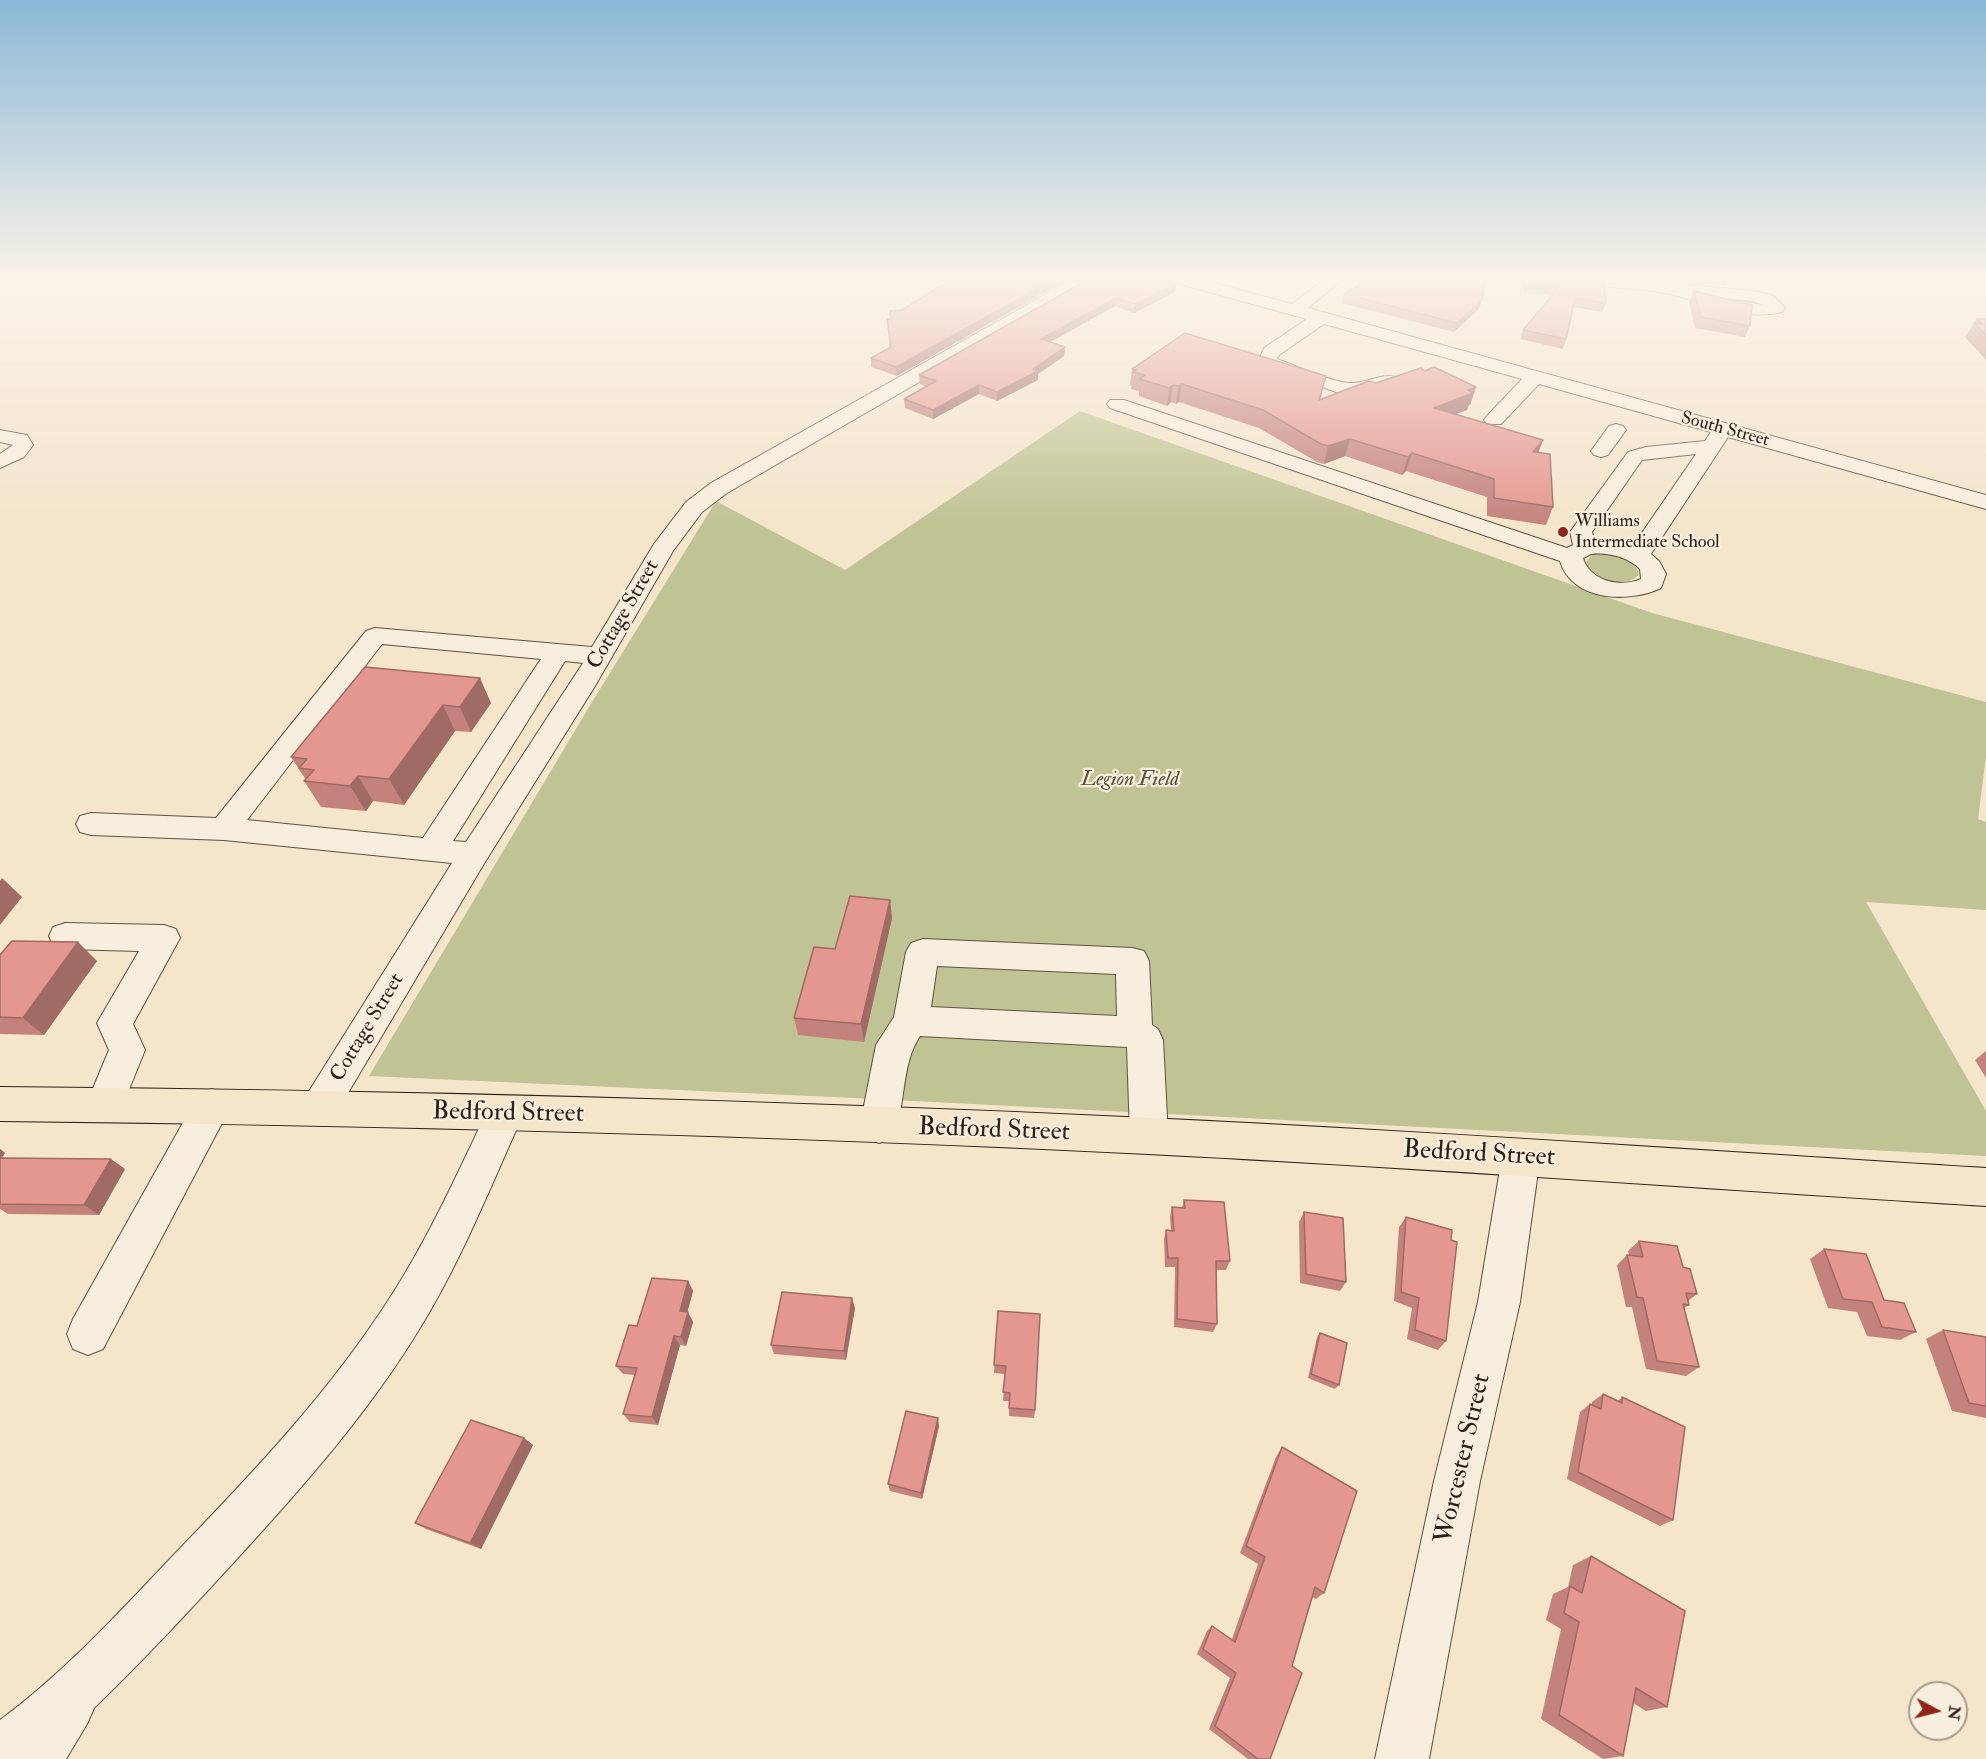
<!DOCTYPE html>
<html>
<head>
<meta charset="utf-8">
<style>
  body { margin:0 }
  #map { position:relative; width:1986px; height:1759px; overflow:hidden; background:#f4e5cb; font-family:"IM FELL Double Pica",serif }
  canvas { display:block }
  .north { position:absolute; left:1908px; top:1681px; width:60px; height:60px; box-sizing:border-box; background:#f8eedd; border:2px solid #a79c8e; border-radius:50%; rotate:97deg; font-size:16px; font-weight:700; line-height:24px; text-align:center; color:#2d2018 }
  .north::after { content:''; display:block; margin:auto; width:21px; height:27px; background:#8f2418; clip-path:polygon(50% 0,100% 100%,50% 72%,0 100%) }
</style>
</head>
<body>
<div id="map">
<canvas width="1986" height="1759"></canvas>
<div class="north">N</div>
</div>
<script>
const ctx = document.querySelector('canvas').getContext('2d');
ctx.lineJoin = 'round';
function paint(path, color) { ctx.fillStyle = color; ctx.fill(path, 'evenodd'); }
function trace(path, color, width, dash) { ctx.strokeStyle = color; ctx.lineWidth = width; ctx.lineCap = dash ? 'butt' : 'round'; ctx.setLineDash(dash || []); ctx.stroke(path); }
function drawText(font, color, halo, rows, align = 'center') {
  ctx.font = font + ' "IM FELL Double Pica",serif'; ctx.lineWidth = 4.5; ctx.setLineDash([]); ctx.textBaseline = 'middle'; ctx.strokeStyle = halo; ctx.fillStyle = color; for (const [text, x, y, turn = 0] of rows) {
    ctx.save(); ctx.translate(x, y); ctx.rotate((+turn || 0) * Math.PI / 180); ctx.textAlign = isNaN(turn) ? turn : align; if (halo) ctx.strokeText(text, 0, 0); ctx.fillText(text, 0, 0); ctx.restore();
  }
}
const green = new Path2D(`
  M1080,411L1652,613L1986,702V756L1978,819L1986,822V910L1866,902L1986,1111V1156L855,1098L369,1076L592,702L716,501L845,570Z
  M1600,554C1614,554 1635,557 1639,574C1627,590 1589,581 1586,562L1592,555Z`);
const minor = new Path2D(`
  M1071,280H1091L1089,284L727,493L702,512L673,551L595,686L485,862L332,1120L319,1125L306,1120L300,1108L306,1096L452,863L224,840L91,835L80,832L76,824L80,816L91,813L216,818L366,631L375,628L592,647L654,544L686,502L711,483ZM382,644L541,659L423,838L247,820ZM565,661L583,663L466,842L453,841Z
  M1178,280H1204L1292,304L1324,280H1342L1308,308L1986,495V509L1728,437L1651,554L1659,561L1666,574L1661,588C1630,603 1572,602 1560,561L1110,408L1107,404L1110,400H1124L1567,548L1573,545L1570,532L1628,452L1646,447L1705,441L1711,432L1539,384L1501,424H1487L1484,420L1487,416L1522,379L1324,324L1279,355L1277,359C1297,366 1331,382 1350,383C1366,384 1381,373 1396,377L1399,381L1396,385L1365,395H1345L1260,366L1258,362L1264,348L1307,319L1180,284ZM1696,454L1633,546L1594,539L1592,532L1642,460ZM1591,554C1608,552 1628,557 1640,569L1641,579C1620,588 1590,581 1583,558Z
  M1584,280H1634L1755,291L1774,296L1785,308L1782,312C1741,322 1705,301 1665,293C1641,289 1616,288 1592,285ZM1720,298L1753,301L1763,305Z
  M1616,424L1623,426L1626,430L1608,455L1601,457L1594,455L1591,451L1609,426Z
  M0,430L27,435L33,445L24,457L0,468V454L13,445L0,442Z
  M65,923L164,925L176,929L180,938L133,1024L145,1050L118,1117L105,1121L92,1117L86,1105L109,1050L97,1023L139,951L65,949L53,945L49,936L53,927Z
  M923,939L1132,948L1144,951L1149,961L1152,1025L1158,1029L1163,1040L1168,1136L1162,1148L1149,1153L1136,1148L1130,1136L1127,1047L920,1036C900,1066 907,1106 892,1138L879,1143L866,1138L860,1126L876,1045L894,1017L906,952L911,943ZM937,966L1116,974L1117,1016L931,1007Z
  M212,1089L225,1094L231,1106L103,1349L88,1355L73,1349L67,1334L73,1319L199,1094Z
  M504,1098L517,1103L523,1115C491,1185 463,1257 423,1323C371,1410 303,1487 235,1561C189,1611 143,1661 94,1708L87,1724L66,1759H0V1720C61,1675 113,1619 165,1564C247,1479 330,1393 393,1293C431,1233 460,1168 491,1103Z
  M1521,1139L1535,1145L1540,1157L1520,1302L1480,1481L1429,1759H1375L1434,1481L1478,1302L1502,1157L1507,1145Z`);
const major = new Path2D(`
  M0,1087C383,1090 766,1100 1148,1118C1428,1131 1707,1151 1986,1168V1206C1707,1189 1428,1168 1148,1154C766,1135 383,1125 0,1121Z`);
const wall = new Path2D(`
  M1087,280L1176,284L1175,292L1134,313L1115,306L1050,342L1065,347L1064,356L1038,374V380L997,401L979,394L933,419L905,408L904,399L927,387L920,384L919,375Z
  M1522,280H1603L1606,303L1602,312L1573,307L1566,339L1563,349L1520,339L1523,330L1552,295L1524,293Z
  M1684,280H1726L1728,281L1725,286L1684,282Z
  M1694,291L1750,326L1745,337L1695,328L1689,302Z
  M1344,294L1479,309L1454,332L1342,303Z
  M902,310L897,376L871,367V358L890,347L887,319H891L890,311Z
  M1986,318V360L1965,337L1977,319H1985Z
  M1132,369L1322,394L1320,400L1376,383L1425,371L1476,387L1470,405H1469L1467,410L1456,414L1543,440L1538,453L1553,507L1546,525L1487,516V497L1406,471L1402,475L1345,456L1324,464L1317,462L1259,428L1179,402L1176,404L1171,402L1167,406L1139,396V391L1131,389L1132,386H1130Z
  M365,667L491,703L471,732L455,731L404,805L373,801L366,811L321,807L304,781L306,780L291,757Z
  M890,900L892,918L864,1042L798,1035L794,1018L835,949Z
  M0,955L97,961L44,1035L0,1034Z
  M1986,1051V1078L1975,1060Z
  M0,1149L5,1153L2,1158L125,1169L99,1215L8,1214L0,1209Z
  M1184,1200L1230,1261L1226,1270H1216L1217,1324L1213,1332L1174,1327L1175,1267H1165L1164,1239L1166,1230H1171L1170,1217L1172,1207L1182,1208Z
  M1304,1212L1346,1282L1340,1291L1300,1283L1299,1222Z
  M1406,1217L1451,1240L1446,1341L1438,1350L1407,1339L1412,1308L1394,1301L1399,1227Z
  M1639,1241L1683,1267L1697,1294L1688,1301L1689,1305L1684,1308L1699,1367L1686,1376L1646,1369L1632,1307H1626L1617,1265L1627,1255H1629L1628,1251Z
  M1824,1249L1884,1300L1916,1332L1900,1340L1867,1336L1857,1312L1828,1308L1810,1259Z
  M688,1281L693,1291L687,1312L693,1322L686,1346L680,1345L658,1425L630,1422L623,1414L635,1375L623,1374L616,1366L637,1326Z
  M855,1308L846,1360L774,1354L771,1345Z
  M998,1311L1035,1410L1034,1418L1009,1416V1401H1003L1005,1374L994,1373Z
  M1943,1330L1986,1337V1418L1952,1411L1926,1339Z
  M1320,1333L1339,1385L1335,1389L1308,1378L1317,1337Z
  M1603,1394L1618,1401L1622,1397L1673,1520L1660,1526L1567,1479L1580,1412L1590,1404H1592V1402Z
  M939,1426L922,1499L890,1491L888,1484Z
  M524,1438L533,1445L481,1549L426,1529L415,1523Z
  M1282,1447L1324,1593L1316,1599L1312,1597L1292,1666L1270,1759H1248L1209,1729L1230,1678L1197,1654L1207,1631L1212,1626L1232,1639L1258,1564L1240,1553L1276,1457Z
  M1591,1556L1667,1707L1646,1711L1633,1703L1623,1756L1603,1759L1541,1719L1561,1629L1546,1620L1553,1594L1568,1587L1573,1565Z`);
const shadedWall = new Path2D(`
  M1053,280H1067L897,376L896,367Z
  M1176,284L1175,292L1134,313L1135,304Z
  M1116,298L1115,306L1041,347V339Z
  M1482,300L1479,309L1454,332L1457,323Z
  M1065,347L1064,356L1038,374V380L997,401V392Z
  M1182,384L1179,402L1176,404L1178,386Z
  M979,385V394L933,419V410Z
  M1173,385L1171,402L1167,406L1169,388Z
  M1476,387L1470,405H1469L1467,410L1428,425L1434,408L1468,390Z
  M1350,439L1345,456L1324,464L1328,446Z
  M1543,440L1536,458L1533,452Z
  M1412,453L1406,471L1402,475L1408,457Z
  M480,678L491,703L471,732L460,707Z
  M443,705L455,731L404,805L389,779Z
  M358,776L373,801L366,811L350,786Z
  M2,878L22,897L0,925V881Z
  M890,900L892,918L864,1042L861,1024Z
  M78,942L97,961L44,1035L23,1018Z
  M0,1149L5,1153L0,1160Z
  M111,1159L125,1169L99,1215L84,1205Z
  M688,1281L693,1291L685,1321L680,1311Z
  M852,1298L855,1308L846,1360L844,1351Z
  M688,1312L693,1322L686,1346L681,1337Z
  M674,1336L680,1345L658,1425L652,1417Z
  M938,1418L939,1426L922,1499L921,1493Z
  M524,1438L533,1445L481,1549L470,1543Z`);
const building = new Path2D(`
  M950,280H1053L896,367L871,358L891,347L887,319H891L890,311L902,310Z
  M1087,280H1162L1176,284L1135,304L1116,298L1041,339L1065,347L1033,369L1038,371L997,392L979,385L933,410L904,399L936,381L919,375Z
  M1367,280H1485L1482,300L1457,323L1344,294Z
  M1526,280H1603L1606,303L1575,298L1566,339L1523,330L1560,286L1527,283Z
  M1694,291L1752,305L1750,326L1701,317Z
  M1977,319H1986V335L1974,323L1982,324Z
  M1185,333L1326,376L1319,400L1369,381L1376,383L1421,368L1425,371L1434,367L1476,387L1468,390L1473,393L1434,408L1543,440L1533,452L1550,454L1553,507L1494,498V479L1412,453L1408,457L1350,439L1328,446L1321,444L1263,410L1182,384L1178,386L1173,385L1169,388L1140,379L1145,375L1133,372L1136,370L1132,369Z
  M365,667L480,678L460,707L443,705L389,779L358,776L350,786L304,781L314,770L299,768L307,759L291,757Z
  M850,896L890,900L861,1024L794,1018L814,947L835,949Z
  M12,941L78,942L23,1018L0,1017V955Z
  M0,1158L111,1159L84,1205L0,1204Z
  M1184,1200L1224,1202L1230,1261H1216L1217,1324L1177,1319L1178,1258H1168L1166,1230L1174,1231L1172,1207L1185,1208Z
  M1304,1212L1343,1218L1346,1282L1306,1274Z
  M1406,1217L1452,1230L1451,1240L1457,1242L1446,1341L1415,1330L1419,1298L1401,1292Z
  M1639,1241L1677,1246L1683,1267L1690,1269L1697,1294L1686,1293L1689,1305L1683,1304L1699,1367L1657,1361L1643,1298L1637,1297L1627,1255L1643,1257Z
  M1824,1249L1866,1254L1884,1300L1904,1303L1916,1332L1882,1327L1872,1302L1843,1299Z
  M652,1278L688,1281L680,1311L688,1312L681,1337L674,1336L652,1417L623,1414L637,1368L616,1366L629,1325L637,1326Z
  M782,1292L852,1298L844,1351L771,1345Z
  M998,1311L1040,1314L1035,1410L1009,1408L1010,1393L1003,1392L1006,1366L994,1365Z
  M1943,1330L1986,1337V1406L1969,1403Z
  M1320,1333L1347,1343L1339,1385L1311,1374Z
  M1603,1394L1622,1403V1397L1685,1427L1673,1520L1578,1472L1590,1404L1601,1409Z
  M906,1411L938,1418L921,1493L888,1484Z
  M471,1420L524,1438L470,1543L415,1523Z
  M1282,1447L1357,1491L1324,1593L1315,1587L1292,1666L1302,1673L1270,1759H1258L1215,1726L1236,1673L1203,1649L1212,1626L1235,1642L1265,1557L1246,1546Z
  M1591,1556L1685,1611L1667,1707L1636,1688L1623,1756L1559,1715L1579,1622L1564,1613L1570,1586L1582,1593Z`);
const markers = [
  [1563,532,6,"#8f2418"]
];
const farStreetnames = [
  ["South Street",1725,430,15]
];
const farPoinames = [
  ["Williams",1575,522],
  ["Intermediate School",1575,543]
];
const streetNames = [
  ["Cottage Street",624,615,-60],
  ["Cottage Street",368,1028,-59]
];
const parkNames = [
  ["Legion Field",1130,780]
];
const nearStreetnames = [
  ["Bedford Street",508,1114,1],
  ["Bedford Street",994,1131,2],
  ["Bedford Street",1479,1155,3],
  ["Worcester Street",1464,1459,-77]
];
paint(green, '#c0c394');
trace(minor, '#5f5145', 2);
trace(major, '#2d2018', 2);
paint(minor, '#f8eedd');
paint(major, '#f4e5cb');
paint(wall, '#c4827c');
paint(shadedWall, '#a06a65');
paint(building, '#e49790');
trace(building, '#a06a65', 1.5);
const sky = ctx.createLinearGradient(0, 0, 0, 526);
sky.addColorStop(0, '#8bb8d8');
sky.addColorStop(0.53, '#faf3e8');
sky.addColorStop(1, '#faf3e800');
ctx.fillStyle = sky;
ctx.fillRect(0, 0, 1986, 526);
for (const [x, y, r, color] of markers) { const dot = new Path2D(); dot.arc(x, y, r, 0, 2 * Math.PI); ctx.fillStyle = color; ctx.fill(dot); trace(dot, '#f8eedd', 2); }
drawText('18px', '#2d2018', '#f8eedd', farStreetnames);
drawText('18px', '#2d2018', '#f8eedd', farPoinames, 'left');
drawText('21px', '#2d2018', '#f8eedd', streetNames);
drawText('italic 21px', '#59513d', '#f8eedd', parkNames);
drawText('26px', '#2d2018', '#f8eedd', nearStreetnames);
</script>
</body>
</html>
